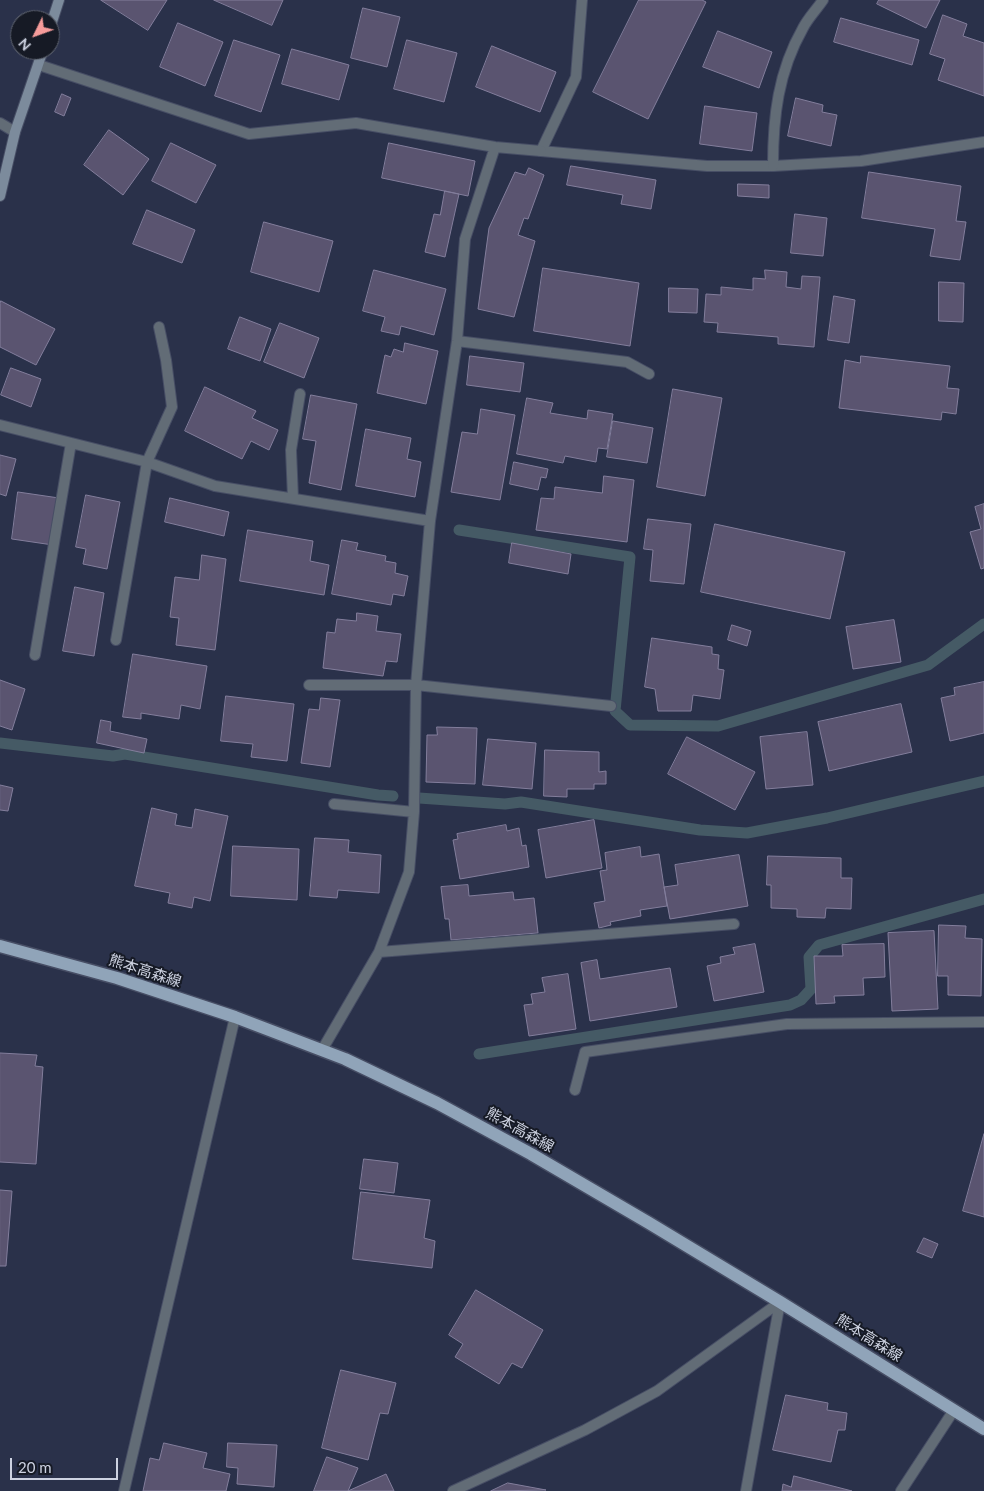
<!DOCTYPE html>
<html>
<head>
<meta charset="utf-8">
<style>
  body { margin:0 }
  #map { position:relative; width:984px; height:1491px; overflow:hidden; background:#2a314a; font-family:Lato,sans-serif }
  canvas { display:block }
  .north { position:absolute; left:10px; top:10px; width:50px; height:50px; box-sizing:border-box; background:#161a25; border:1px solid #5f6470; border-radius:50%; rotate:228deg; font-size:14px; font-weight:700; line-height:20px; text-align:center; color:#cdd2e1 }
  .north::after { content:''; display:block; margin:auto; width:18px; height:22px; background:#f59b9a; clip-path:polygon(50% 0,100% 100%,50% 72%,0 100%) }
  .scale { position:absolute; left:10px; top:1458px; width:108px; height:22px; box-sizing:border-box; border:2px solid #cdd2e1; border-top:0; padding-left:6px; font-size:15px; line-height:18px; white-space:nowrap; color:#cdd2e1; -webkit-text-stroke:4px #161a25; paint-order:stroke }
</style>
</head>
<body>
<div id="map">
<canvas width="984" height="1491"></canvas>
<div class="north">N</div>
<div class="scale">20 m</div>
</div>
<script>
const ctx = document.querySelector('canvas').getContext('2d');
ctx.lineJoin = 'round';
function trace(path, color, width, dash) { ctx.strokeStyle = color; ctx.lineWidth = width; ctx.lineCap = dash ? 'butt' : 'round'; ctx.setLineDash(dash || []); ctx.stroke(path); }
function paint(path, color) { ctx.fillStyle = color; ctx.fill(path, 'evenodd'); }
function drawText(font, color, halo, rows, align = 'center') {
  ctx.font = font + ' Lato,"Noto Sans JP",sans-serif'; ctx.lineWidth = 4; ctx.setLineDash([]); ctx.textBaseline = 'middle'; ctx.strokeStyle = halo; ctx.fillStyle = color; for (const [text, x, y, turn = 0] of rows) {
    ctx.save(); ctx.translate(x, y); ctx.rotate((+turn || 0) * Math.PI / 180); ctx.textAlign = isNaN(turn) ? turn : align; if (halo) ctx.strokeText(text, 0, 0); ctx.fillText(text, 0, 0); ctx.restore();
  }
}
const stream = new Path2D(`
  M459,530L630,557L615,711L630,725L718,726L928,665L984,624
  M0,743L113,756L125,754L378,795L393,796
  M419,798L505,804L521,802L700,830L747,833L827,818L984,781
  M479,1054L790,1005L801,1000L811,989L809,957L819,945L984,899`);
const building = new Path2D(`
  M101,0H167L148,30Z
  M214,0H283L272,25Z
  M639,0H702L706,2L648,119L593,92Z
  M879,0H940L926,28L877,4Z
  M363,8L400,17L387,67L351,58Z
  M943,15L967,24L963,36L984,43V96L938,80L945,59L930,54Z
  M841,18L919,40L912,65L834,42Z
  M178,23L223,42L205,86L160,67Z
  M718,31L772,52L759,88L703,67Z
  M234,40L280,55L261,112L215,96Z
  M407,40L457,53L444,102L394,89Z
  M492,46L556,72L540,112L476,87Z
  M292,49L349,65L339,100L282,84Z
  M62,94L71,98L64,116L55,112Z
  M796,98L823,105L822,112L837,115L831,146L788,136Z
  M705,106L757,113L752,151L700,144Z
  M109,130L149,159L123,195L84,165Z
  M171,143L216,165L196,203L152,181Z
  M389,143L475,161L468,196L382,178Z
  M571,166L656,180L651,209L621,204L623,195L567,185Z
  M529,168L544,175L528,219L524,218L518,235L535,241L514,317L478,309L489,228L515,172L525,175Z
  M869,172L961,186L956,221L966,222L960,260L930,256L935,229L862,218Z
  M738,184L769,185V198L738,196Z
  M445,191L459,194L445,257L425,252L434,214L440,215Z
  M147,210L195,230L182,263L133,244Z
  M795,214L827,218L823,256L791,253Z
  M264,222L333,241L319,292L251,272Z
  M543,268L639,283L630,346L534,331Z
  M374,270L446,289L434,335L401,326L399,335L381,331L385,317L363,311Z
  M765,270L787,272L786,287L801,289L802,276L820,277L814,347L778,344V337L717,332L718,323L704,322L706,294L721,295V287L753,290V278L765,279Z
  M939,282L964,283L963,322L939,321Z
  M669,288L698,289L697,313L669,312Z
  M834,296L855,300L849,343L828,340Z
  M1,301L55,329L36,365L0,347V304Z
  M240,317L271,329L260,361L228,349Z
  M280,323L319,338L304,378L264,362Z
  M405,343L438,351L426,404L377,393L385,355L391,357L394,349L403,352Z
  M470,356L524,363L520,392L467,385Z
  M861,356L950,366L947,388L959,389L956,414L942,412L941,420L839,408L845,360L860,363Z
  M11,368L41,379L31,407L1,395Z
  M205,387L256,411L252,418L278,430L269,450L251,441L242,459L185,431Z
  M673,389L722,398L705,496L657,487Z
  M311,395L357,404L341,490L309,483L316,441L303,439Z
  M527,398L553,403L550,413L587,419L588,410L613,414L607,449L598,448L596,462L565,456L563,463L517,454Z
  M481,409L515,415L500,500L451,492L462,432L477,434Z
  M613,421L653,428L647,463L607,457Z
  M366,429L411,438L407,459L421,462L415,497L356,486Z
  M0,455L16,459L6,496L0,494Z
  M514,462L548,469L546,478L541,477L538,490L510,484Z
  M604,476L634,480L627,542L536,530L541,498L554,499L555,487L602,493Z
  M18,492L59,498L53,545L12,539Z
  M86,495L120,502L107,569L83,564L86,549L76,547Z
  M170,498L229,512L224,536L165,522Z
  M984,504V568L981,569L970,532L981,529L975,507Z
  M648,519L691,524L684,584L650,581L653,550L644,549Z
  M715,524L845,552L830,619L701,592Z
  M248,530L313,541L310,561L329,565L324,595L240,581Z
  M342,540L358,543L356,550L386,556L385,561L396,563L395,573L408,576L404,596L393,594L391,605L332,594Z
  M512,543L571,554L568,574L509,563Z
  M202,555L226,559L215,650L176,645L179,618L170,617L175,577L199,580Z
  M75,587L104,593L94,656L63,651Z
  M357,613L378,616L376,631L401,634L397,662L386,661L383,676L323,668L327,632L335,633L337,619L356,621Z
  M894,620L901,662L853,669L846,627Z
  M732,625L751,631L747,646L728,640Z
  M652,638L712,647V654L719,655L718,669L724,670L720,699L693,695L691,711H658L655,689L645,687Z
  M133,654L207,666L200,709L181,705L179,719L141,713V719L123,717Z
  M0,680L25,689L12,730L0,726Z
  M984,682V733L950,741L941,698L955,695L954,688Z
  M226,696L294,704L287,761L251,757L253,744L221,741Z
  M321,698L340,700L330,767L301,763L309,709L319,710Z
  M901,704L912,752L829,771L818,722Z
  M101,720L111,722L110,731L147,739L144,753L97,743Z
  M437,727L477,728L475,784L426,782L427,735H437Z
  M807,732L813,785L766,789L760,737Z
  M687,737L755,772L735,810L668,774Z
  M488,739L536,743L532,789L483,785Z
  M545,750L599,752V772L606,771V784H594V789H567V797L544,796Z
  M0,785L13,788L8,811L0,810Z
  M152,808L177,814L175,825L192,828L195,809L228,816L210,901L194,897L192,908L168,903L170,893L135,886Z
  M594,820L602,868L546,878L538,830Z
  M506,825L507,831L519,828L522,846L526,845L529,867L460,879L453,840L458,839L457,834Z
  M315,838L349,840L348,852L381,855L379,893L338,890L337,898L310,896Z
  M233,846L299,849L297,900L231,896Z
  M640,847L641,857L659,854L667,906L640,910L641,916L610,922L611,925L599,928L594,903L605,901L600,871L607,870L605,853Z
  M739,855L748,906L670,919L664,887L678,885L675,865Z
  M768,856L841,858V878H852L851,909L826,908L825,918L797,917V909L771,908V885H767Z
  M468,885L469,896L513,892L514,900L534,898L538,933L451,940L449,919H445L441,887Z
  M939,925L966,926L965,938L982,939L981,996L948,995V976H938Z
  M934,931L938,1009L892,1011L888,933Z
  M755,944L764,992L714,1001L707,966L721,963L720,957L735,954L733,948Z
  M884,944L885,977L863,978L864,995L834,996L835,1003L816,1004L814,956H843L842,945Z
  M597,960L600,979L670,968L677,1007L590,1021L581,963Z
  M568,974L576,1029L529,1036L524,1005L533,1004L531,994L545,992L542,978Z
  M0,1053L37,1055L35,1066L43,1067L36,1164L0,1162Z
  M984,1134V1217L963,1211Z
  M364,1159L398,1163L394,1193L360,1189Z
  M0,1190L12,1191L6,1266H0Z
  M361,1192L430,1200L424,1238L435,1241L432,1268L353,1259Z
  M924,1238L938,1244L932,1258L917,1252Z
  M476,1290L543,1330L522,1368L512,1363L499,1384L455,1357L463,1344L449,1335Z
  M341,1370L396,1383L388,1414L380,1413L368,1460L322,1448Z
  M786,1395L828,1403L827,1410L847,1413L845,1430H838L831,1462L773,1450Z
  M164,1443L207,1453L203,1468L230,1474L226,1491H143L150,1458L159,1460Z
  M228,1443L277,1445L274,1487L237,1484L238,1468L227,1467Z
  M327,1457L358,1468L348,1491L386,1474L394,1491H314Z
  M794,1476L852,1491H782L783,1484L791,1487Z
  M508,1483L546,1490L491,1491Z`);
const lane = new Path2D(`
  M582,0L576,77L541,151L707,166H773L861,161L984,142
  M575,1090L585,1052L787,1024L984,1022
  M124,1491L235,1017`);
const street = new Path2D(`
  M39,65L249,134L356,123L495,147L541,151
  M0,123L15,132
  M773,166C773,117 778,72 803,28C808,18 817,9 823,0
  M457,341L627,362L649,374
  M0,425L147,462L215,486L430,521
  M293,498L291,450L300,394
  M116,640L147,462L172,407L166,360L159,327
  M35,655L71,443
  M309,685H416L611,706
  M334,804L414,812
  M379,952L734,924
  M322,1050L379,952L409,872L414,812L416,685L430,521L457,341L465,239L495,147
  M453,1491L585,1430L657,1391L780,1302
  M746,1491L780,1302
  M901,1491L954,1410`);
const secondary = new Path2D(`
  M50,28L59,0
  M0,196L15,132L43,50`);
const primary = new Path2D(`
  M0,946L117,978L235,1017L345,1059L437,1103L531,1154L649,1223L780,1302L984,1429`);
const streetNames = [
  ["熊本高森線",145,971,18],
  ["熊本高森線",520,1130,29],
  ["熊本高森線",869,1338,32]
];
trace(stream, '#455a65', 11);
paint(building, '#5a5470');
trace(building, '#837e9c', 1);
trace(lane, '#474e65', 12);
trace(street, '#474e65', 12);
trace(secondary, '#474e65', 12);
trace(primary, '#474e65', 15);
trace(lane, '#626c76', 10);
trace(street, '#626c76', 10);
trace(secondary, '#7c8b9c', 10);
trace(primary, '#90a4b9', 12);
drawText('15px', '#cdd2e1', '#161a25', streetNames);
</script>
</body>
</html>
